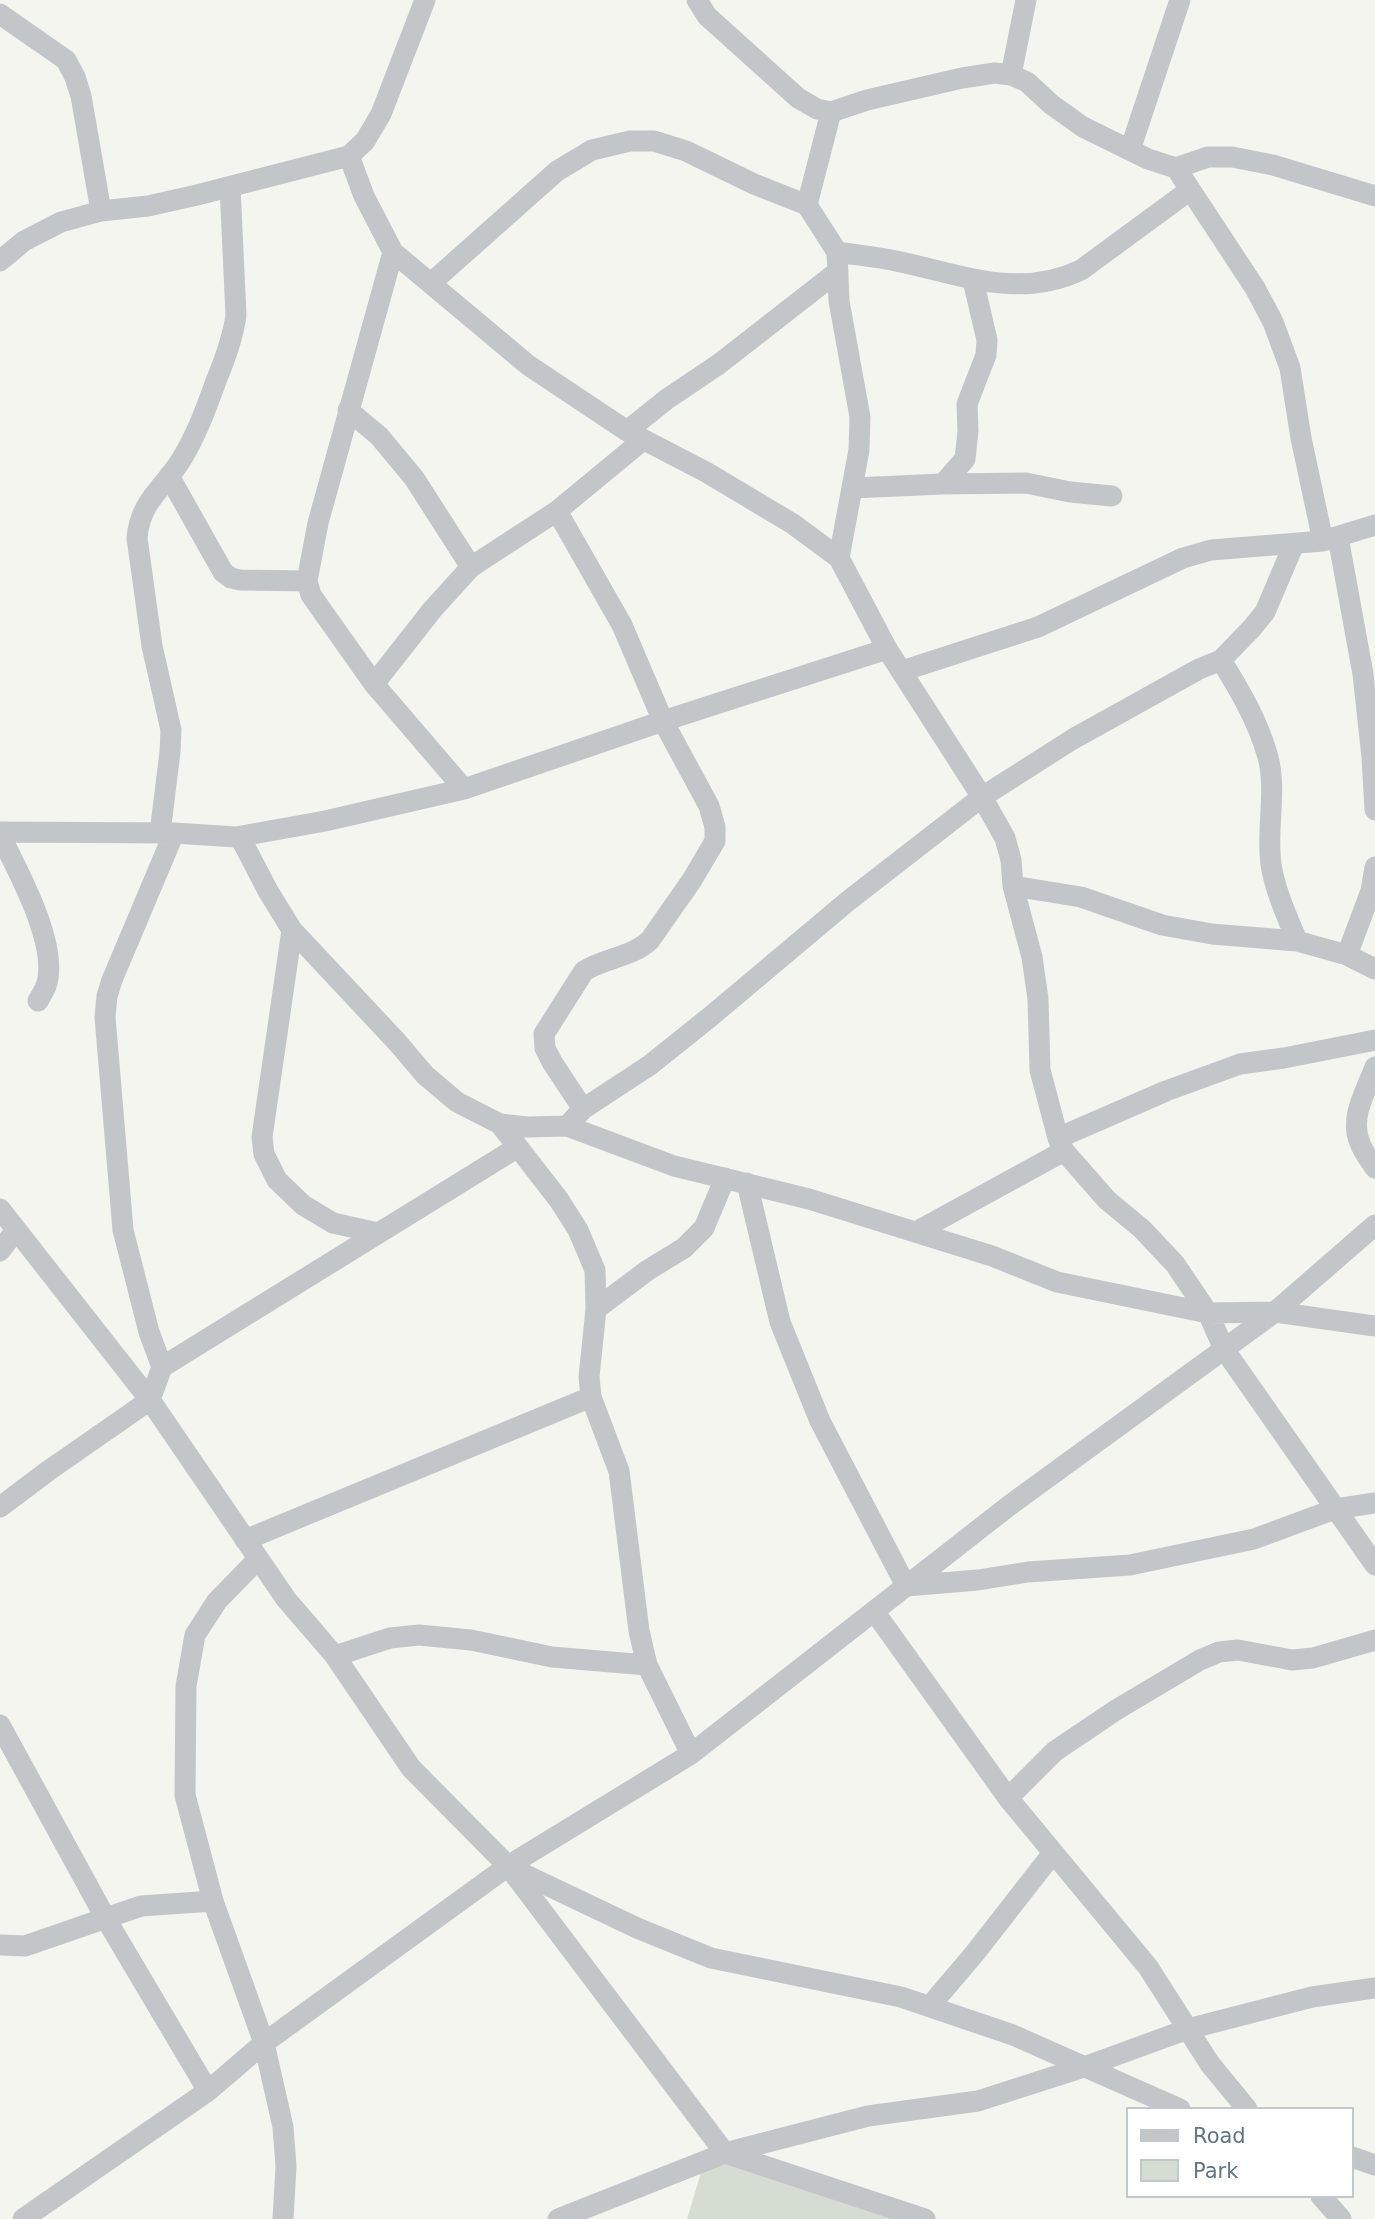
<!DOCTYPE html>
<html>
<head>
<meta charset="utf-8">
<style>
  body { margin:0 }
  #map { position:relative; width:1375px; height:2219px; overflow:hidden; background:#f5f5f0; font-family:"DejaVu Sans",sans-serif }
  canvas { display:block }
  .legend { position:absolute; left:1126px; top:2107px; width:228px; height:91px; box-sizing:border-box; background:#fff; border:2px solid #c0c8cd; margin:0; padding:9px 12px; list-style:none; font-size:21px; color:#627583 }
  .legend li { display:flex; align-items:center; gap:14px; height:35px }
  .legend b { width:35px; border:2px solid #c0c8cd }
</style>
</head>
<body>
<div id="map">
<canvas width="1375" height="2219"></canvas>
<ul class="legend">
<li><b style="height:9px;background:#c2c6c9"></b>Road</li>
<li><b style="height:19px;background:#d5dcd1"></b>Park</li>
</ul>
</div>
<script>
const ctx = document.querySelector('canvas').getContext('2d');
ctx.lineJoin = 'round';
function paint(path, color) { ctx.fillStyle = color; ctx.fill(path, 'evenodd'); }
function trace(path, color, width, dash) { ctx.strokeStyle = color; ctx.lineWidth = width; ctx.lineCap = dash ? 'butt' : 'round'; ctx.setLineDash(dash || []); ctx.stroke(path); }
const green = new Path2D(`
  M706,2156L913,2219H687Z`);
const street = new Path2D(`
  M697,0L707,16L798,98L817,109L831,112L867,100L962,78L995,73L1011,75L1027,82L1052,105L1083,127L1148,159L1176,168L1208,157H1232L1273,165L1375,196
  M0,14L66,60L75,77L81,96L101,211
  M1011,75L1026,0
  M1130,150L1180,0
  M349,156L364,196L393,252L528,365L627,431L706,472L793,524L839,558L887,649L982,797L1005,838L1011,860L1013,886L1032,957L1038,999L1040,1070L1058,1138L1064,1151L1107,1200L1142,1229L1175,1264L1208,1313L1224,1349L1375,1565
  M1176,168L1255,288L1273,322L1290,368L1301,438L1323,541
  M807,205L831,112
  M393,252L318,523L307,581L311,595L374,684L464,789
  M837,252C857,255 877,257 896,261C960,274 1018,300 1081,270L1190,190
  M0,261L24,241L61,222L101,211L148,206L197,195L349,156L365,141L381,114L425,0
  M431,283L557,171L592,150L630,141H654L686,151L754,184L807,205L837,252L839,301L860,417L859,450L839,558
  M348,410L379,436L414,478L471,567
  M627,431L667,399L719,364L837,272
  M169,476L223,572L231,578L240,580L307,581
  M943,484L1026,483L1070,492L1112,496
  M852,488L943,484L965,459L968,431L967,404L986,355L987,340L973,280
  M557,511L622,625L663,721L709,806L715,827V841L692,880L650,940C633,957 604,958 584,971L544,1034L545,1048L552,1062L583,1109
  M1338,537L1363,674L1372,757L1375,810
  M1221,660C1240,691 1258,721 1268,757C1277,792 1266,829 1271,864C1275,891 1287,916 1297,941
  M902,671L1038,627L1183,558L1211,550L1323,541L1375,525
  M374,684L432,610L471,567L557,511L643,440
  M0,832L174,833L236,837L242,841L268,891L292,930L397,1042L425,1075L457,1102L500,1124L527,1127L567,1126L674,1166L809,1199L992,1256L1057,1282L1208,1313L1275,1312L1375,1326
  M160,833L170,752L171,730L152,646L137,538C140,501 163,489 181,460C196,436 206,409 216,381C225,359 233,338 236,315L230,187
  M0,835C18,871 60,947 46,986C44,991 41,996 38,1001
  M236,837L325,821L464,789L663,721L887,649
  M1013,886L1081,897L1162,925L1212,934L1297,941L1347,955L1375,969
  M292,930L262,1137L264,1154L277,1180L303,1205L333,1223L378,1233
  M1347,955L1371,891L1375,867
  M1375,1067C1366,1091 1349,1118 1360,1143C1363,1152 1370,1160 1375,1168
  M500,1124L559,1200L578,1230L595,1270L596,1309L589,1377L591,1397L619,1471L639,1631L647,1665L691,1754
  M567,1126L583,1109L650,1065L710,1017L848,901L982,797L1073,739L1199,669L1221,660L1252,628L1265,612L1294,544
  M1058,1138L1166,1091L1240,1064L1284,1058L1375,1040
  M747,1183L780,1322L820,1421L906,1586L978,1580L1028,1572L1130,1565L1254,1539L1335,1509L1375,1503
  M0,1209L150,1400L286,1599L335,1656L411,1768L508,1866L725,2153L925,2219
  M916,1232L1064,1151
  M0,1251L16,1230
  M596,1309L648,1270L684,1248L704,1228L725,1178
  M162,1367L518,1147
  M0,1507L48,1471L150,1400L162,1367L149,1332L123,1230L105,1017L107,996L112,980L174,833
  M245,1540L591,1397
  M258,1559L217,1601L195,1635L186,1686L185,1795L213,1901L264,2043L283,2127L286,2166L283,2219
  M874,1611L1008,1798L1148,1967L1210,2064L1247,2109
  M335,1656L390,1638L419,1635L471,1640L552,1657L647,1665
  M0,1725L106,1919L208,2091
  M1008,1798L1055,1751L1116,1710L1200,1660L1219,1652L1238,1650L1292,1660L1313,1658L1375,1640
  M513,1869L637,1928L711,1958L901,1997L1013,2035L1180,2109
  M0,1945L25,1946L141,1906L213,1901
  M930,2006L975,1953L1053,1853
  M1352,2157L1375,2165
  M1321,2196L1341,2219
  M23,2219L208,2091L264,2043L508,1866L691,1754L1010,1505L1275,1312L1375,1225
  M558,2219L725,2153L868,2116L978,2101L1084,2067L1188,2029L1312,1997L1375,1988`);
paint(green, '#d5dcd1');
trace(street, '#c2c6c9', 21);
</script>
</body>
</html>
